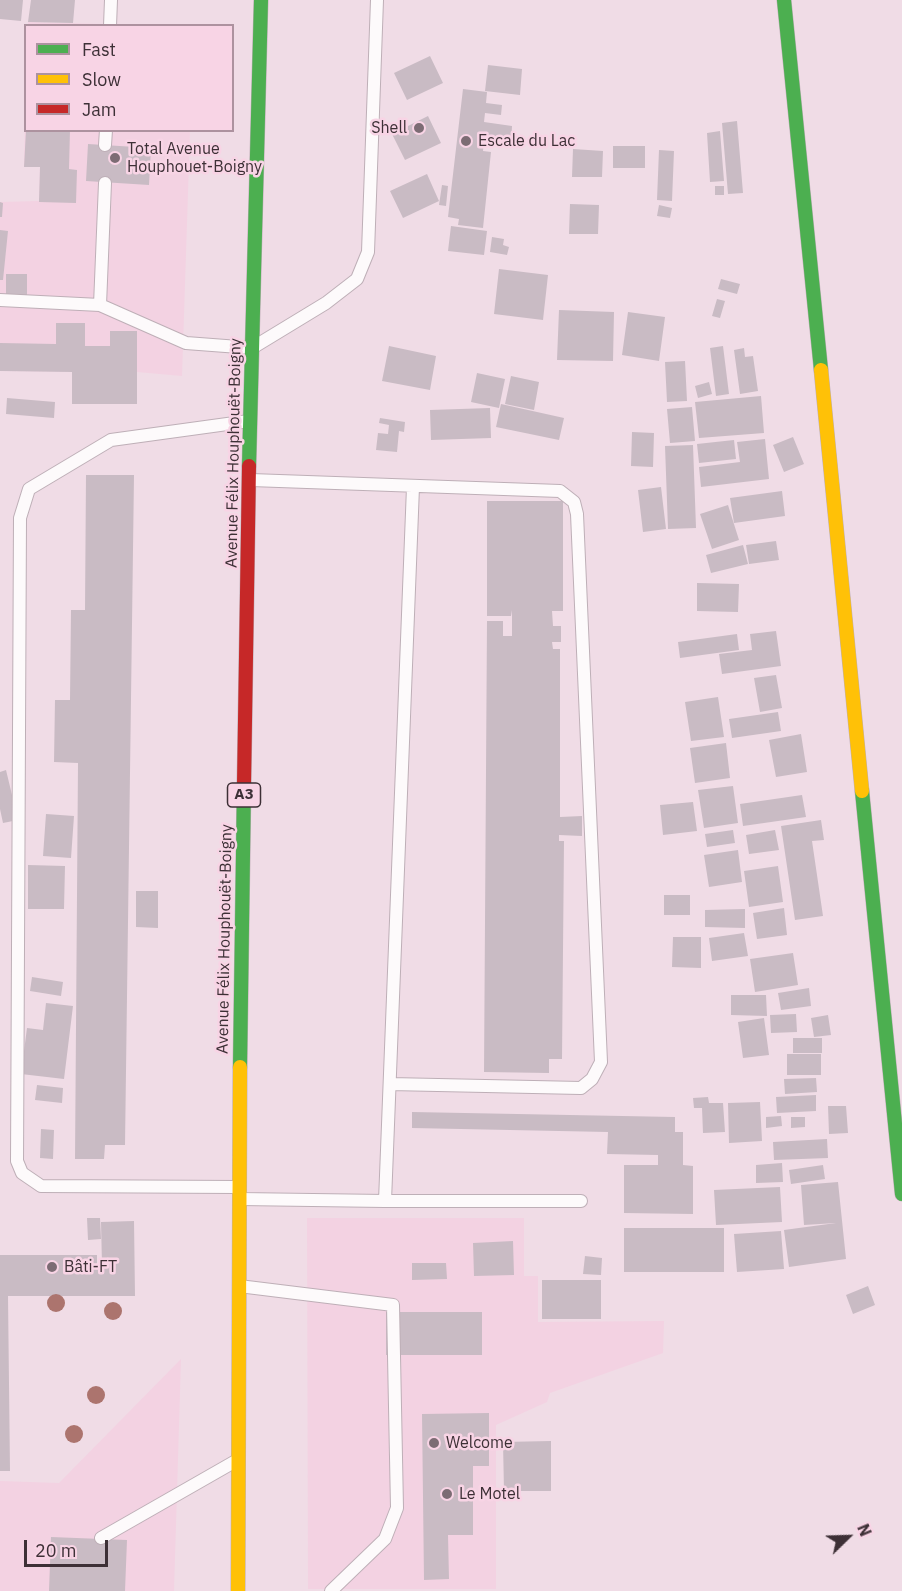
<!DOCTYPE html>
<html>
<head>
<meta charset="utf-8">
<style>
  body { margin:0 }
  #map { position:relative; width:902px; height:1591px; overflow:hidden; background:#f0dce6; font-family:"IBM Plex Sans",sans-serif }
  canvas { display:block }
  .legend { position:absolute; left:24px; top:24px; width:210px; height:108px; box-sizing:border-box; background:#f8d4e5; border:2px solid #ad929f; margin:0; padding:8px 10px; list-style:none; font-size:18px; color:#3d3036 }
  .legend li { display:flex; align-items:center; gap:12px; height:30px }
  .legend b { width:30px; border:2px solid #ad929f }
  .north { position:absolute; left:818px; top:1507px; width:60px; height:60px; -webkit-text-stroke:4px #f8d4e5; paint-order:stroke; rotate:67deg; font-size:16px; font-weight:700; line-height:24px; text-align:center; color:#3d3036 }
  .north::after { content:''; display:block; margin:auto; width:21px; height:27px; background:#3d3036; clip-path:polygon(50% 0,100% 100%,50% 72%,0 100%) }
  .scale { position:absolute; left:24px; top:1540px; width:84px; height:27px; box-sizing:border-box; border:3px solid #3d3036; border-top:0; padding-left:8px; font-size:18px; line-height:21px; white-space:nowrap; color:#3d3036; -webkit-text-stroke:4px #f8d4e5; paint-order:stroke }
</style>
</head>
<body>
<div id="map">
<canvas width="902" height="1591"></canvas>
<ul class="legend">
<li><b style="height:8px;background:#4caf50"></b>Fast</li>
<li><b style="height:8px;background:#ffc107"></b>Slow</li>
<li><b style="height:8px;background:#c62828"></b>Jam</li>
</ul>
<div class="north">N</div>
<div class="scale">20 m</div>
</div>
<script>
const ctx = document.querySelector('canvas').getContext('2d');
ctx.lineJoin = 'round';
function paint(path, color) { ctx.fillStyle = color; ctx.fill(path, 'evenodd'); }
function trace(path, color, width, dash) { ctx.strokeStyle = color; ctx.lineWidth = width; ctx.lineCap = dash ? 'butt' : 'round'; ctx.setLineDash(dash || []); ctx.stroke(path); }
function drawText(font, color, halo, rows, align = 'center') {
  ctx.font = font + ' "IBM Plex Sans",sans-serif'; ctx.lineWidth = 5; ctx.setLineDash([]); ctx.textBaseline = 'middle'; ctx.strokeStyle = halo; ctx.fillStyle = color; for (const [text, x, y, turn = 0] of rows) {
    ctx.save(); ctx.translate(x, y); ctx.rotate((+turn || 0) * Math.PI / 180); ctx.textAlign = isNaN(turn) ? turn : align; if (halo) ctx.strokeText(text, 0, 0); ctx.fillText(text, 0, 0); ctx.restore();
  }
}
const built = new Path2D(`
  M28,22L138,25L28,26Z
  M25,119L26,130L190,131L182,376L137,372L0,371V202L39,201L40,167H24Z
  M307,1218H524V1276H538V1322L664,1321L663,1353L550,1393L547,1402L496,1425V1589H308Z
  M181,1359L174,1591H0V1481L59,1483Z`);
const building = new Path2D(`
  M0,0H23L21,21L0,19Z
  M31,0H75L73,23L28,22Z
  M430,56L443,83L407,100L394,73Z
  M488,65L522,69L520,95L485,91Z
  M463,89L487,92L486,103L502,105L501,115L485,113L484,122L512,126L511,144L484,141L483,151L491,152L483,228L458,225L459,219L448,217Z
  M428,116L441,143L405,160L392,134Z
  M737,121L743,193L728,194L722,123Z
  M26,130H70L69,169L77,170L76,203L39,202L40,167H24Z
  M720,131L724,181L710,182L707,133Z
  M88,144L151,148L149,185L86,181Z
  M613,146H645V168H613Z
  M573,149L603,151L602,177H572Z
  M659,150L674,151L672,201L657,200Z
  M427,174L439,201L403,218L390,191Z
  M442,185L448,186L446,206L439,205Z
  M715,186H724V195H715Z
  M0,202L3,203L2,217H0Z
  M570,204L599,205L598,234H569Z
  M659,205L672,208L670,218L657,216Z
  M451,226L487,231L484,255L448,251Z
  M0,230L8,231L3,280H0Z
  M492,237L504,239L503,245L509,247L507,255L490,252Z
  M499,269L548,275L543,320L494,314Z
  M6,274H27V297H6Z
  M721,279L740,284L737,294L718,289Z
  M717,299L725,301L720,318L712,316Z
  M559,310L614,312L613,361L557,360Z
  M628,312L665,317L659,361L622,355Z
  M56,323H85V346H110V331H137V404H72V372L0,371V343L56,344Z
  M389,346L436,356L430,390L382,381Z
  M723,346L729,394L716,396L710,348Z
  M744,348L745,357L753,356L758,391L740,394L734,350Z
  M685,361L687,401L667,402L665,362Z
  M477,373L505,379L499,408L471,402Z
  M511,376L539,382L534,410L505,404Z
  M709,382L712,394L698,398L695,386Z
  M761,396L764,433L699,438L695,402Z
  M7,398L55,402L54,418L6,414Z
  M501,404L564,418L559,440L496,427Z
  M692,407L695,441L670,443L667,409Z
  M490,408L491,438L431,440L430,410Z
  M380,418L405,422L404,432L399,431L397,452L376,450L378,433L388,434L389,425L379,423Z
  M632,432L654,433L653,467L631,466Z
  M793,437L804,464L784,472L773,445Z
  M765,439L769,479L701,487L699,467L740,462L737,442Z
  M734,440L736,459L699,463L697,444Z
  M693,445L696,528L668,529L665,446Z
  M86,475H134L125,1145H105L104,1159H75L78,763L54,762L55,700H70L71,610H85Z
  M661,487L666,529L643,532L638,490Z
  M782,491L785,516L734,523L730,498Z
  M487,501H563V611H552L553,626H561V642H552L553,649H560V817L582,816V836L559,835V841H564L562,1059H549V1073L484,1072L487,621H503V636H512V610L511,616H487Z
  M728,505L739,540L712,549L700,514Z
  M776,541L779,560L749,564L746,545Z
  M743,545L748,564L711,573L706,555Z
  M697,583L739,584L738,612L697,611Z
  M776,631L781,666L722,674L719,654L752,650L750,634Z
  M737,634L739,650L680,658L678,642Z
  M776,675L782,708L760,712L754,678Z
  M718,697L724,737L691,741L685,702Z
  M778,712L781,731L732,738L729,719Z
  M801,734L807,772L776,777L769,740Z
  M726,743L730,778L695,783L690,748Z
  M6,770L18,820L3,823L0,809V772Z
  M733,786L738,823L704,828L698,790Z
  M802,795L806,817L743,826L740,804Z
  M693,802L697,831L663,835L660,805Z
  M46,814L74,816L71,858L43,856Z
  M821,820L824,840L812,841L823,916L795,920L781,826Z
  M733,830L735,843L707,847L705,834Z
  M775,830L779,850L749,854L746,835Z
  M738,850L742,882L709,887L704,855Z
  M28,865L65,866L64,909H28Z
  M778,866L783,902L749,907L744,871Z
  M136,891H158V928L136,927Z
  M664,895H690V915H664Z
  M784,908L787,935L757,939L753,913Z
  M745,909V928L705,927V910Z
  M744,933L748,956L712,961L709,938Z
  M673,937H701V968L672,967Z
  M793,953L798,985L755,992L750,959Z
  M32,977L63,982L61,996L30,991Z
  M809,988L811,1006L781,1010L778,993Z
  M731,995H766L767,1016L731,1015Z
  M46,1003L73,1006L64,1079L21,1074L27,1028L43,1030Z
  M796,1014L797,1032L771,1033L770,1015Z
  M828,1015L831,1035L814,1037L811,1018Z
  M764,1018L769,1055L743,1058L738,1022Z
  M793,1038H822V1053H793Z
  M787,1054H821V1075H787Z
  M816,1078L817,1092L785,1094L784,1079Z
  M37,1085L63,1088L62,1103L35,1100Z
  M816,1095V1111L777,1113L776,1097Z
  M708,1097L709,1103H723L725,1132L703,1133L702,1108H694L693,1098Z
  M760,1102L762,1141L729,1143L728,1103Z
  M828,1106H846L848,1133L829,1134Z
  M412,1112L675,1117V1132H683V1165L693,1166V1214L624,1213V1165H658V1155L607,1154L608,1132L412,1128Z
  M781,1116L782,1126L766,1128V1117Z
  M791,1117H805V1127L791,1128Z
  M41,1129L54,1130L53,1159L40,1158Z
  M827,1139L828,1158L774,1160L773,1142Z
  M782,1163L783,1182L756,1183V1165Z
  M823,1165L825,1179L791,1184L789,1170Z
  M838,1182L846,1259L789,1267L784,1230L836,1223L804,1225L801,1185Z
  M780,1187L782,1222L716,1225L714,1190Z
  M87,1218H100L101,1239L88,1240Z
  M134,1221L135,1296H8L10,1471H0V1255H97V1264L102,1265L101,1222Z
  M624,1228H724V1272H624Z
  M781,1231L784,1269L737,1272L734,1234Z
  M513,1241L514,1275L474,1276L473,1243Z
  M585,1256L602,1258L601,1275L583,1274Z
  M412,1263H446L447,1279L412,1280Z
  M542,1280H601V1319H542Z
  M868,1286L875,1305L853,1314L846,1295Z
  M386,1312H482V1355H386Z
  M489,1413V1466H473V1535H448L449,1579L424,1580L422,1414Z
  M551,1441V1491H504L503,1442Z
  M51,1537L127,1540L125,1591H49Z`);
const lane = new Path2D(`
  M110,26L111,0
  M105,145L106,130
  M105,183L100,305L186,343L252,348L326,303L357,279L368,252L377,0
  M0,300L100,305
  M251,480L560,491L574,502L577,514L601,1062L592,1079L581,1088L390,1084
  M237,1187L41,1186L22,1173L17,1161L20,518L29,489L111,440L249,421
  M240,1199L385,1201H581
  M385,1201L413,487
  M239,1286L393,1305L397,1508L385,1539L331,1591
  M101,1538L234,1462`);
const fast = new Path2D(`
  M784,0L821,370
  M249,466L261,0
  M862,791L902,1194
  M240,1067L244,784`);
const slow = new Path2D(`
  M821,370L862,791
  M238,1591L240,1067`);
const jam = new Path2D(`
  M244,784L249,466`);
const trees = [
  [56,1303],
  [113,1311],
  [96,1395],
  [74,1434]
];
const markers = [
  [419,128,6,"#7c6c74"],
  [466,141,6,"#7c6c74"],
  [115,158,6,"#7c6c74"],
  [52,1267,6,"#7c6c74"],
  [434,1443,6,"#7c6c74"],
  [447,1494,6,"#7c6c74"]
];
const shields = [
  [244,795,33]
];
const shieldNames = [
  ["A3",244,795]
];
const poiNames = [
  ["Shell",407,128,"right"],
  ["Escale du Lac",478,141],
  ["Total Avenue",127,149],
  ["Houphouet-Boigny",127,167],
  ["Bâti-FT",64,1267],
  ["Welcome",446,1443],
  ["Le Motel",459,1494]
];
const streetNames = [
  ["Avenue Félix Houphouët-Boigny",234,453,-89],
  ["Avenue Félix Houphouët-Boigny",225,939,-89]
];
paint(built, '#f3d2e2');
paint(building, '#c9bbc4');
trace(lane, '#beafb7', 14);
trace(fast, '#beafb7', 15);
trace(slow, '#beafb7', 15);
trace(jam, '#beafb7', 15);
trace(lane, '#fdfafb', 12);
trace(fast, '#4caf50', 14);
trace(slow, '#ffc107', 14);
trace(jam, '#c62828', 14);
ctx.fillStyle = '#ac746e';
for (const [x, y] of trees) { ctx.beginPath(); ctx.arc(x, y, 9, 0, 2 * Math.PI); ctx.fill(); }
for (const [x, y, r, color] of markers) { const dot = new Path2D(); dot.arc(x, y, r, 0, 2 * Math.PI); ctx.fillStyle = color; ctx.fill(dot); trace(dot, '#f8d4e5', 2); }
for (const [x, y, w] of shields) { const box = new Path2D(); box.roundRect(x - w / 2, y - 12, w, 24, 4.5); ctx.fillStyle = '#f8d4e5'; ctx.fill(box); trace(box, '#3d3036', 1.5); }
drawText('bold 15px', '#3d3036', null, shieldNames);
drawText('16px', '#3d3036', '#f8d4e5', poiNames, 'left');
drawText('16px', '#3d3036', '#f8d4e5', streetNames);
</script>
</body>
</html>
